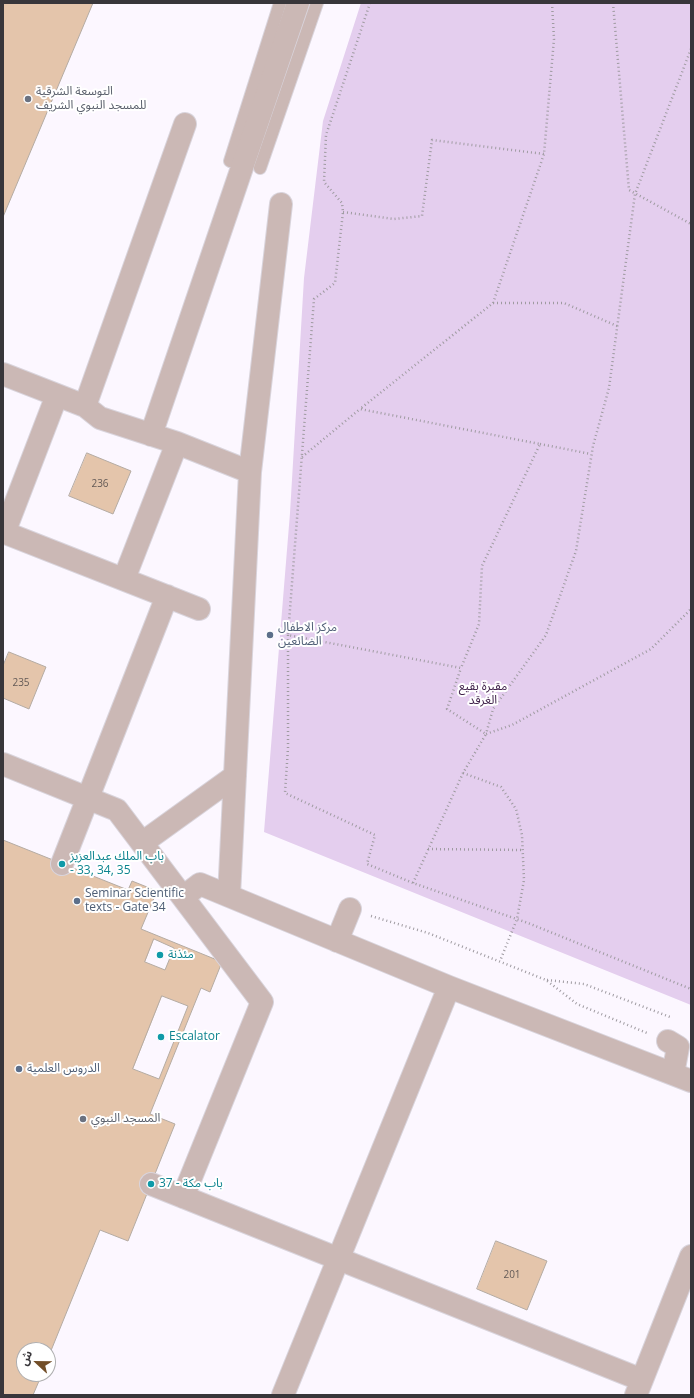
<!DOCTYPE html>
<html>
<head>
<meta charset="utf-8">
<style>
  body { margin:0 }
  #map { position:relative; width:694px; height:1398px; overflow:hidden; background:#fcf7ff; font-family:"Open Sans","Noto Sans Arabic",sans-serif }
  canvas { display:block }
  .frame { position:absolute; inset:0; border:4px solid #38363a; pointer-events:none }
  .north { position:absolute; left:16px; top:1342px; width:40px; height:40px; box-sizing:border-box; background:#fff; border:1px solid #afafb0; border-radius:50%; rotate:292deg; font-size:11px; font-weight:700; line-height:16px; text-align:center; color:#38363a }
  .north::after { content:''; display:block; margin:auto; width:14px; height:18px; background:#724e28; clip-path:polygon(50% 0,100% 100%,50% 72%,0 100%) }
</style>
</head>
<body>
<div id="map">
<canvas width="694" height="1398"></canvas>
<div class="frame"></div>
<div class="north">ش</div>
</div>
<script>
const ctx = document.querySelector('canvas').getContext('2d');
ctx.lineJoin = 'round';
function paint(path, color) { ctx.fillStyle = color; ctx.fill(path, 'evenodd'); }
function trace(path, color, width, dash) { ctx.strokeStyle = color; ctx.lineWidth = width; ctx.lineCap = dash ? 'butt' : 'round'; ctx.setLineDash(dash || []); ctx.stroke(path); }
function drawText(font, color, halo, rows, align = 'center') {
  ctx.font = font + ' "Open Sans","Noto Sans Arabic",sans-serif'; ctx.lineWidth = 4; ctx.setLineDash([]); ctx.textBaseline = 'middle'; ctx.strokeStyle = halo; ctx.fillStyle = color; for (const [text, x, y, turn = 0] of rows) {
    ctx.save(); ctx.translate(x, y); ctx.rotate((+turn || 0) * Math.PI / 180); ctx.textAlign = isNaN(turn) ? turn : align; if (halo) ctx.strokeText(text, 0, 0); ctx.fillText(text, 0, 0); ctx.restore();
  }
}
const green = new Path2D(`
  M361,3H691V1005L264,832L290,513L304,278L323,121Z`);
const building = new Path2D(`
  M3,3H93L3,217Z
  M87,453L131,471L113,514L69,496Z
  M9,652L46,667L29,709L3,698V666Z
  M3,840L128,890L132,881L157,891L141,929L222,962L210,992L201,988L150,1114L175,1124L128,1241L100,1230L48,1358V1350H24V1374H42L33,1395H3Z
  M154,939L174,948L165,970L145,962Z
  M162,996L188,1006L159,1079L133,1069Z
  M496,1241L547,1261L527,1310L477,1289Z`);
const path = new Path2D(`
  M370,3L326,135L324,182L342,203L343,212L335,283L314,299L288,635L461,668L479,624L482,566L540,444L360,409L493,303L544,154L554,39L552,3
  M613,3L629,190L691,224
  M691,49L635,194L609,388L593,446L576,551L546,635L493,709L486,734L512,725L651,649L691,609
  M343,212L394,219L422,216L432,140L544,154
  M493,303H564L617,326
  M540,444L591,454
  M302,457L360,409
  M288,635V748L285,793L375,835L367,864L413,883L528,923L691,989
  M463,773L501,787L516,809L522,835L524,880L517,919L500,961
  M428,849L523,850
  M413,883L463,773L486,734L447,709L461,668
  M371,916L428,933L546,980L577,1004L647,1033
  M547,980L584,984L670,1017`);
const lane = new Path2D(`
  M230,161L280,3
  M260,168L317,3`);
const street = new Path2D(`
  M281,204L250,472L229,896L449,987L691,1081
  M3,374L85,406L100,418L177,443L250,472
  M85,406L185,124
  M151,435L298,3
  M3,532L199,609
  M4,533L57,395
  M124,579L177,443
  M3,764L117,810L262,1002L183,1197
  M142,843L235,776
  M62,864L167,596
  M183,897L200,884L229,896
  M337,941L350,909
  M668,1041L678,1047L673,1074
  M151,1184L642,1380
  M283,1395L449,987
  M636,1395L691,1256`);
const markers = [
  [28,99,4,"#6b7280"],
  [270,635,4,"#5c6f8a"],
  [62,864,4,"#0f9aa8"],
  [77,901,4,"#5c6f8a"],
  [160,955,4,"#0f9aa8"],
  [161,1037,4,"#0f9aa8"],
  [19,1069,4,"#5c6f8a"],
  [83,1119,4,"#6b7280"],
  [151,1184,4,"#0f9aa8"]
];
const numberNames = [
  ["236",100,484],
  ["235",21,683],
  ["201",512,1275]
];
const worshipNames = [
  ["التوسعة الشرقية",36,92],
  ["للمسجد النبوي الشريف",36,106],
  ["المسجد النبوي",91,1119]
];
const serviceNames = [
  ["مركز الاطفال",278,628],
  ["الضائعين",278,642],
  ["Seminar Scientific",85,894],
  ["texts - Gate 34",85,908],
  ["الدروس العلمية",27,1069]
];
const parkNames = [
  ["مقبرة بقيع",483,687],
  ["الغرقد",483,701]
];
const cultureNames = [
  ["باب الملك عبدالعزيز",70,857],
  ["- 33, 34, 35",70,871],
  ["مئذنة",168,955],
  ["Escalator",169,1037],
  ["باب مكة - 37",159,1184]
];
paint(green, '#e4ceee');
paint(building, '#e4c5ab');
trace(building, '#b4aba3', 1);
trace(lane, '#d9d4dc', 14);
trace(street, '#d9d4dc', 24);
trace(path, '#9f9ba1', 2.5, [1, 3]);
trace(lane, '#cbb8b5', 12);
trace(street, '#cbb8b5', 22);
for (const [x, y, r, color] of markers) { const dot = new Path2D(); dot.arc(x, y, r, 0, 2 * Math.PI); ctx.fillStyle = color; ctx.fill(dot); trace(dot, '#fff', 1.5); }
drawText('10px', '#635a56', null, numberNames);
drawText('12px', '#5b616d', '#fff', worshipNames, 'left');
drawText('12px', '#4e5e75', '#fff', serviceNames, 'left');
drawText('12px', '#40224b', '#fff', parkNames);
drawText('12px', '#0d838f', '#fff', cultureNames, 'left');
</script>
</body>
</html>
